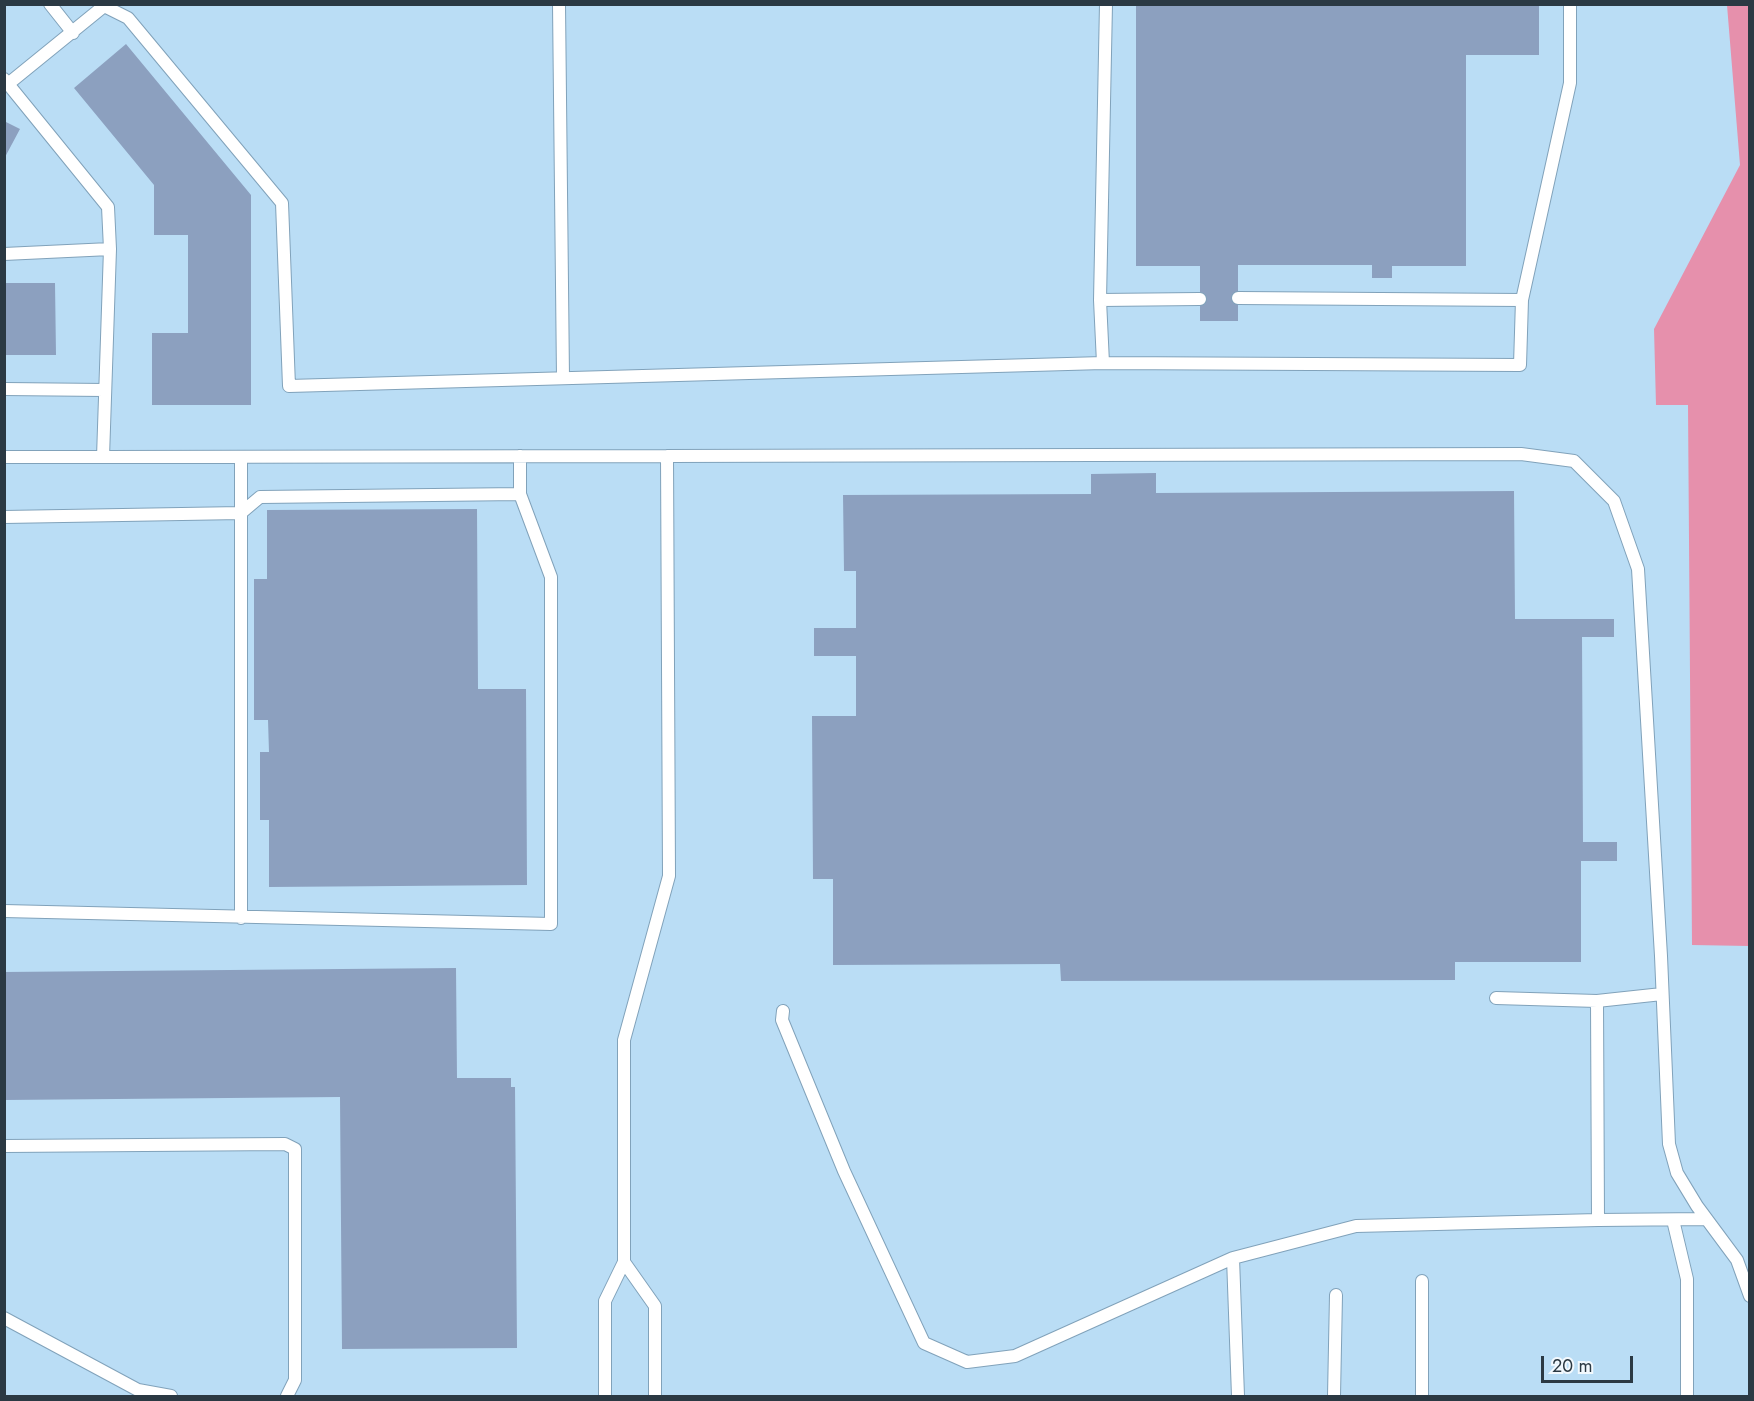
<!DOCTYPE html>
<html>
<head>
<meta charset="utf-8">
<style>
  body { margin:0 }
  #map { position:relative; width:1754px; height:1401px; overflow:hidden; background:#baddf5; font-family:Jost,sans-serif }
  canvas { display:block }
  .frame { position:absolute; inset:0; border:6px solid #2b3943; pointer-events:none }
  .scale { position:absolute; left:1541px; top:1356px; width:92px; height:27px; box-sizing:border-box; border:3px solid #2b3943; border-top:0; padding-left:8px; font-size:18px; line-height:21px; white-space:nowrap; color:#2b3943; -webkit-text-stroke:4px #f2f9fe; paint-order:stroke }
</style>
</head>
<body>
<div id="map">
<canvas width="1754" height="1401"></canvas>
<div class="frame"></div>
<div class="scale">20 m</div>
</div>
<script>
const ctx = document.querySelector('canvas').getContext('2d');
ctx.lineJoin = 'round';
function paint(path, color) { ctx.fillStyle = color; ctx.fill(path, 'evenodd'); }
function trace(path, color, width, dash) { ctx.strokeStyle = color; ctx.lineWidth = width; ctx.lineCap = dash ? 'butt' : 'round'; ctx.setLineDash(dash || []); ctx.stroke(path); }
const green = new Path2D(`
  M1727,5H1750L1749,946L1692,945L1688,405H1656L1654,329L1740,165Z`);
const building = new Path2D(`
  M1136,4H1539V55H1466V266H1392V278H1372V265H1238V321H1200V266H1136Z
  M126,44L251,195V405H152V333H188V235H154V185L74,88Z
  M4,121L20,129L4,159Z
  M4,283H55L56,355H4Z
  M1156,473V493L1514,491L1515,619H1614V637H1582L1583,842H1617V861H1581V962H1455V980L1061,981L1060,964L833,965V879H813L812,716H856V656H814V628H856V571H844L843,495L1091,494V474Z
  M477,509L478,689H526L527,885L269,887V820H260V752H269L268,720H254V579H267V510Z
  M456,968L457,1078H511V1087H515L517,1348L342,1349L340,1097L4,1100V972Z`);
const service = new Path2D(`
  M50,4L73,33
  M559,4L563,378
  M4,79L108,207L110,249L103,457L667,456
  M8,84L104,6L128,18L282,203L289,386L1103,363L1520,365L1522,300L1570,83V4
  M4,254L110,249
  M1238,298L1522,300
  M1100,300L1200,299
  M1103,363L1100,300L1106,4
  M4,389L105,390
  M4,457H103
  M4,517L241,513V457
  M4,911L551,924V577L520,494
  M241,918V513L260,497L520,494V456
  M1496,998L1597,1001
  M783,1011L782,1020L844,1171L924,1343L967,1362L1015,1356L1233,1258L1356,1226L1598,1220L1597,1001L1662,994
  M4,1146L285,1144L295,1149V1380L287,1396
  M1598,1220L1706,1219
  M1673,1220L1687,1279V1396
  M1233,1258L1238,1396
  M624,1262L655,1306V1396
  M4,1318L138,1390L171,1396
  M605,1396V1301L624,1262V1040L669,876L667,456L1521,454L1574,461L1614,501L1638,569L1661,956L1669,1144L1677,1173L1697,1206L1737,1260L1750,1296
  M1334,1396L1336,1295
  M1422,1396V1281`);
paint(green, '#e690ac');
paint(building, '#8ca0bf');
trace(service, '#81a2ba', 14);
trace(service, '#fff', 12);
</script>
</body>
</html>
